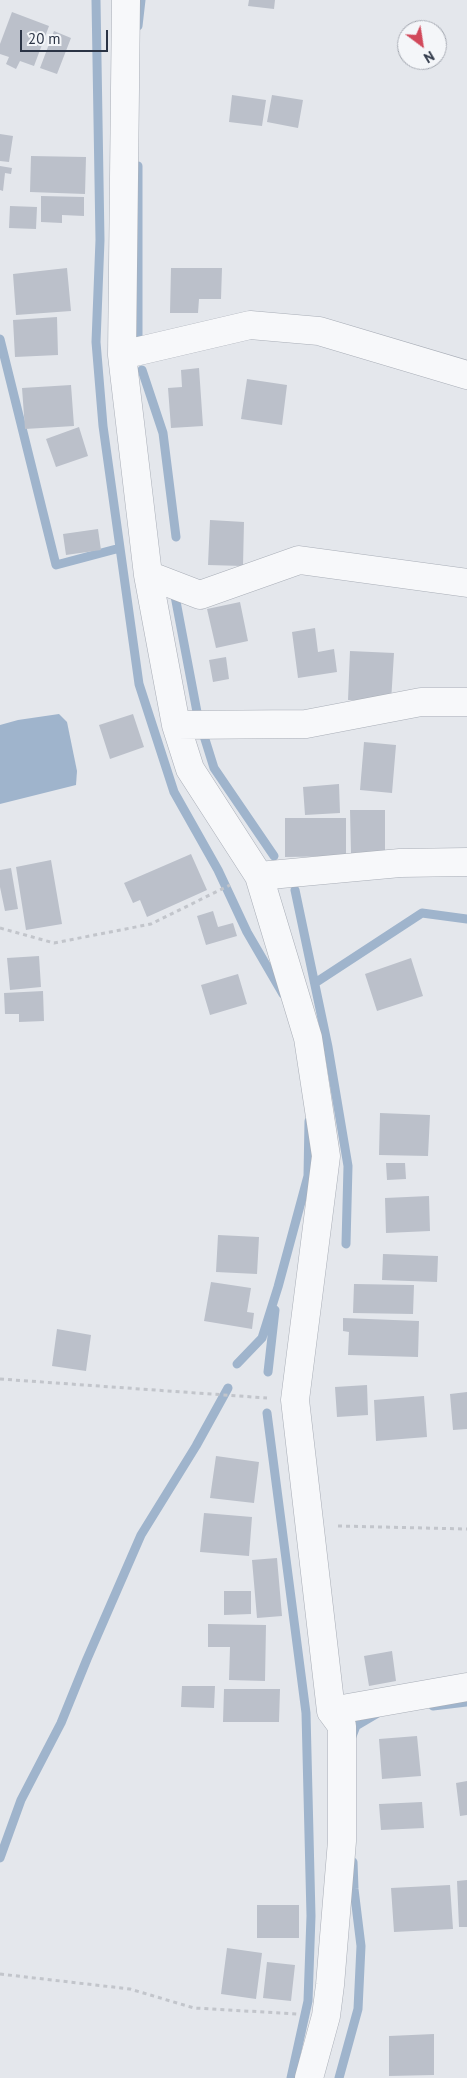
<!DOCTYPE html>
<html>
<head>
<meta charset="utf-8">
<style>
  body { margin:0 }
  #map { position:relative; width:467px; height:2078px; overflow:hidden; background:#e4e7ec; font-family:"PT Sans",sans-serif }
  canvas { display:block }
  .north { position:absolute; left:397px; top:20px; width:50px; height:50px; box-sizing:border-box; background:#f4f6f9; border:1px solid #a4a8b1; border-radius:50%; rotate:149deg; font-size:14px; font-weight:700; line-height:20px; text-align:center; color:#2b3445 }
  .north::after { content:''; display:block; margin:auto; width:18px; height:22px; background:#d1495b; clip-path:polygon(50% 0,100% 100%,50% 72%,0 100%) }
  .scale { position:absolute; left:20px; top:30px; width:88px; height:22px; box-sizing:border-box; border:2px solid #2b3445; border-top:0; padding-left:6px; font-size:15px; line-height:18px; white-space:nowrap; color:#2b3445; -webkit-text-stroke:4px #f4f6f9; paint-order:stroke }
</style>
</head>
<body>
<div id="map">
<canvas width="467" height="2078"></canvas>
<div class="north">N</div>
<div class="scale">20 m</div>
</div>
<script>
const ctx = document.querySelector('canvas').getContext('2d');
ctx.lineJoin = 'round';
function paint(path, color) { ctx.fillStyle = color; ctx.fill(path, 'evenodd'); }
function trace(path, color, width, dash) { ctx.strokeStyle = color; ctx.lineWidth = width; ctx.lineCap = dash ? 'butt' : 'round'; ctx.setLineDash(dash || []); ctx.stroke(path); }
const water = new Path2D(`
  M59,714L67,722L77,771L76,785L0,804V725L18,720Z`);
const stream = new Path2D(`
  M96,0L100,240L96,342L103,426L139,684L174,792L218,870L247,932L283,994
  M138,26L141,0
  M138,336V166
  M0,339L56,565L120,548
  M142,370L163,433L176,537
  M175,596L197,712
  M204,736L214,768L274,856
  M295,890L328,1047L348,1166L346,1244
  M315,983L422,913L467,919
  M237,1364L262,1338L278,1287L308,1176L309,1121
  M268,1372L275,1310
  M267,1413L306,1713L311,1916L308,2001L291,2078
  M433,1706L467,1702
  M351,1739L356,1726L378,1713
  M0,1858L21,1800L61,1723L87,1659L141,1535L196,1446L228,1388
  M339,2078L358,2009L361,1946L354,1889L353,1862`);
const building = new Path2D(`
  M249,0H275L274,9L248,6Z
  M12,12L49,26L34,66L20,61L16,69L6,64L9,57L0,54V44Z
  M54,31L71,38L57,74L40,68Z
  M232,95L266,100L262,126L229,122Z
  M272,95L303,100L298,128L267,122Z
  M0,134L13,136L9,162L0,161Z
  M31,156L86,157L85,194L30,192Z
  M0,166L12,168L11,174L5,173L3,191L0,190Z
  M41,196L84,197V216L62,215V223L41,222Z
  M10,206L37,207L36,229L9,228Z
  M67,268L71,311L16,315L13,274Z
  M171,268H222L221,299H199L198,313H170Z
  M57,317L58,355L15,357L13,320Z
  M199,368L203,426L171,428L168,388L182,387L181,370Z
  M247,379L287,385L282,425L241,419Z
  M71,385L74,426L25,429L22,388Z
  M79,427L88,456L56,467L46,439Z
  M210,520L244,522L243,566L208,565Z
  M98,529L101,550L66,555L63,534Z
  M240,602L248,641L216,648L207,609Z
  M315,628L318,652L334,649L337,672L298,678L292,632Z
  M350,651L394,653L391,702L348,700Z
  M226,657L229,679L213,682L209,660Z
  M133,714L144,747L110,759L99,725Z
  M364,742L396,745L392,793L360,790Z
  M339,784L340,813L305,815L303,787Z
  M350,810H385V852L351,853Z
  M285,818H346V856L285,857Z
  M191,854L207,890L147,917L140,900L133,903L124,883Z
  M51,860L62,924L26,930L16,867Z
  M11,868L18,909L5,911L0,887V870Z
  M213,911L218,927L233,923L237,936L206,945L197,916Z
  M39,956L41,987L10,990L7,958Z
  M411,958L423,996L377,1011L365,974Z
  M238,974L247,1004L210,1015L201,985Z
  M43,991L44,1021L19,1022V1014H5L4,993Z
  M380,1113L430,1115L428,1156L379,1155Z
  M386,1163H405L406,1179L387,1180Z
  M429,1196L430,1231L386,1233L385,1198Z
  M218,1235L259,1237L257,1274L216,1272Z
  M383,1254L438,1256L437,1282L382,1280Z
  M211,1282L251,1288L247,1312L254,1313L252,1329L204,1321Z
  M354,1284L414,1285L413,1314L353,1313Z
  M343,1318L419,1321L418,1357L348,1355L349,1332L343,1331Z
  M57,1329L91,1335L86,1371L52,1366Z
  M367,1385L368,1415L337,1417L335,1387Z
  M467,1392V1429L453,1430L450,1394Z
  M424,1396L427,1437L376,1441L374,1400Z
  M216,1456L259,1462L254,1503L210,1498Z
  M204,1513L252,1517L249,1556L200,1552Z
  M277,1558L282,1616L257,1618L252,1560Z
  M224,1591H251V1614L224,1615Z
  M208,1624L266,1625L265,1681L229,1680L230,1647H208Z
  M392,1651L396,1681L369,1686L364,1656Z
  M182,1686H215L214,1708L181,1707Z
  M224,1689H280L279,1722H223Z
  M417,1736L421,1776L382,1779L379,1739Z
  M467,1781V1815L460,1816L456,1783Z
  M422,1802L424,1828L381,1830L379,1804Z
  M467,1880V1927H459L457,1881Z
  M450,1885L453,1929L394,1932L391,1888Z
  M257,1905H299V1938H257Z
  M227,1948L262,1953L256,1999L221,1994Z
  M267,1962L295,1965L291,2001L263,1998Z
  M434,2034V2075L389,2076V2036Z`);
const path = new Path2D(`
  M0,928L54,943L151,924L230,885
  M0,1379L267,1398
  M338,1526L467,1529
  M0,1974L130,1989L194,2008L298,2014`);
const minor = new Path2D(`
  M126,0L122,355L148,575L176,725L190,769L259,876L308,1038L326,1156L295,1400L331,1711L342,1726V1841L330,1985L326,2016L309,2078
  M122,355L250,325L319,331L467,375
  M148,575L200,595L299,560L467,583
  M176,725L306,724L421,702H467
  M259,876L400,863L467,862
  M331,1711L467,1687`);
paint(water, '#9fb4cc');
trace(stream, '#9fb4cc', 9);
paint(building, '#bbc0ca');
trace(minor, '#a9aeb7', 29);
trace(path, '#c2c5cb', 3, [4, 4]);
trace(minor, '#f7f8fa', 28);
</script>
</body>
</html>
